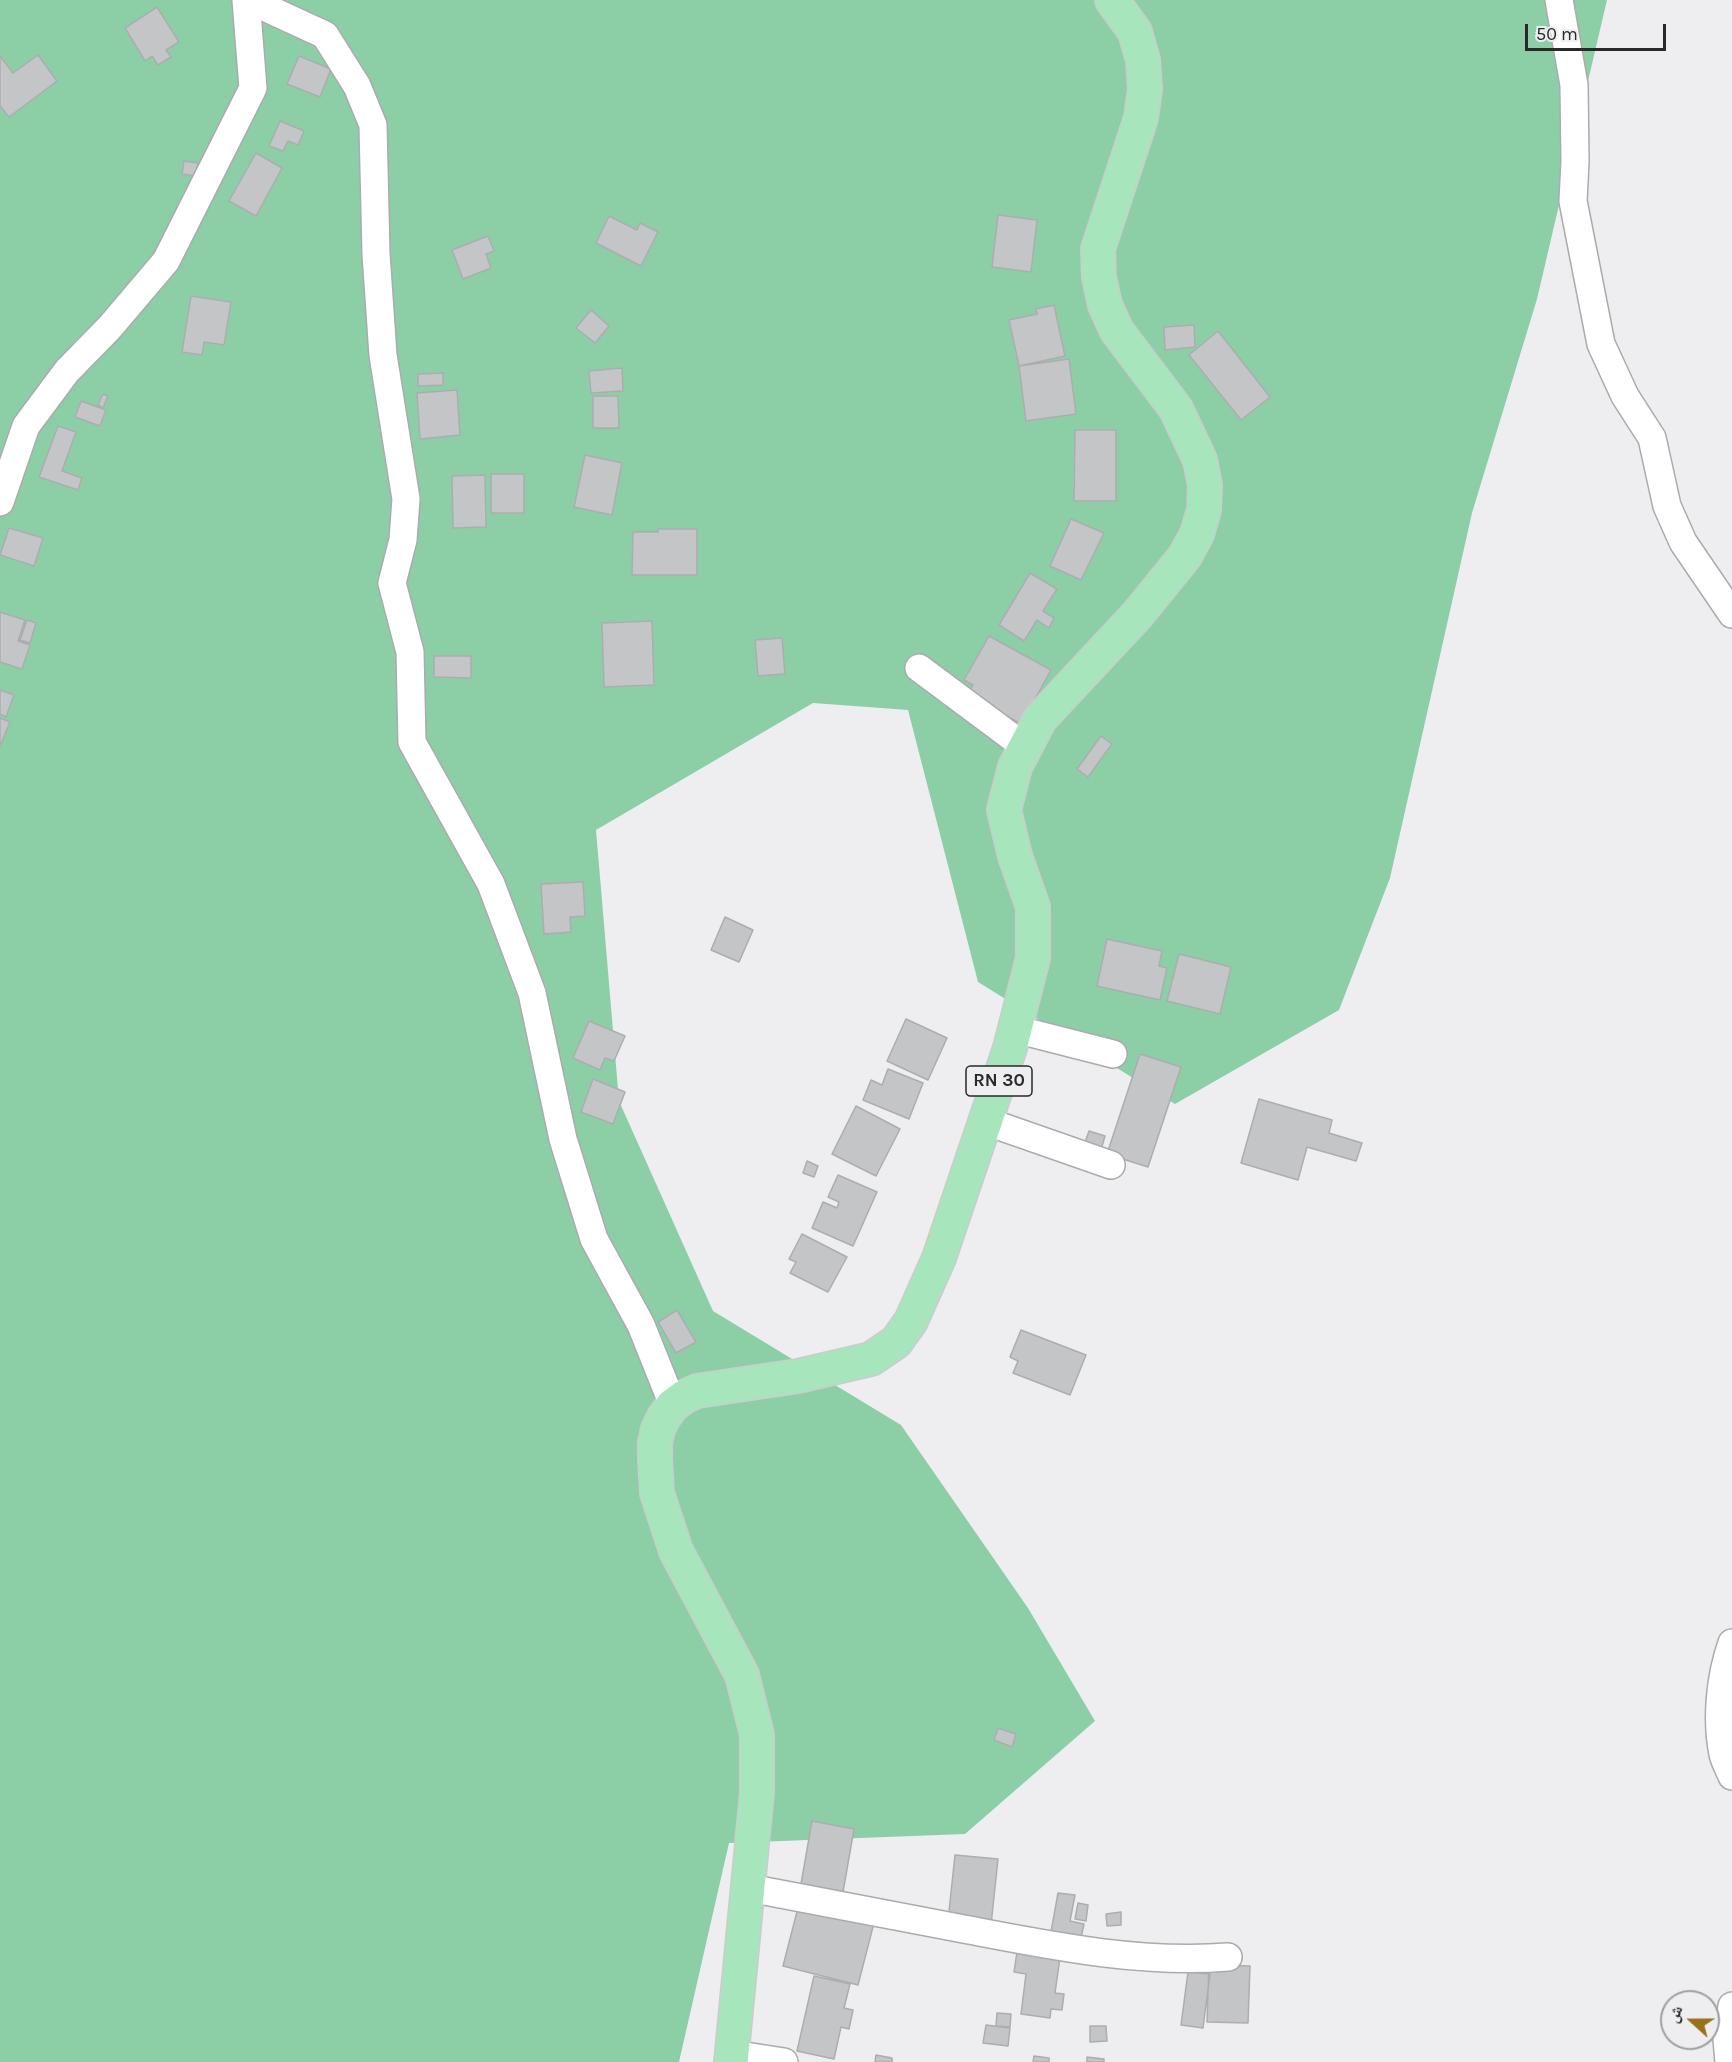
<!DOCTYPE html>
<html>
<head>
<meta charset="utf-8">
<style>
  body { margin:0 }
  #map { position:relative; width:1732px; height:2062px; overflow:hidden; background:#eeeef1; font-family:Karla,"Noto Naskh Arabic",sans-serif }
  canvas { display:block }
  .north { position:absolute; left:1660px; top:1990px; width:60px; height:60px; box-sizing:border-box; background:#eeeef1; border:2px solid #9f9fa1; border-radius:50%; rotate:291deg; font-size:16px; font-weight:700; line-height:24px; text-align:center; color:#29292a }
  .north::after { content:''; display:block; margin:auto; width:21px; height:27px; background:#98711c; clip-path:polygon(50% 0,100% 100%,50% 72%,0 100%) }
  .scale { position:absolute; left:1525px; top:24px; width:141px; height:27px; box-sizing:border-box; border:3px solid #29292a; border-top:0; padding-left:8px; font-size:18px; line-height:21px; white-space:nowrap; color:#29292a; -webkit-text-stroke:4px #eeeef1; paint-order:stroke }
</style>
</head>
<body>
<div id="map">
<canvas width="1732" height="2062"></canvas>
<div class="north">ش</div>
<div class="scale">50 m</div>
</div>
<script>
const ctx = document.querySelector('canvas').getContext('2d');
ctx.lineJoin = 'round';
function paint(path, color) { ctx.fillStyle = color; ctx.fill(path, 'evenodd'); }
function trace(path, color, width, dash) { ctx.strokeStyle = color; ctx.lineWidth = width; ctx.lineCap = dash ? 'butt' : 'round'; ctx.setLineDash(dash || []); ctx.stroke(path); }
function drawText(font, color, halo, rows, align = 'center') {
  ctx.font = font + ' Karla,sans-serif'; ctx.lineWidth = 6; ctx.setLineDash([]); ctx.textBaseline = 'middle'; ctx.strokeStyle = halo; ctx.fillStyle = color; for (const [text, x, y, turn = 0] of rows) {
    ctx.save(); ctx.translate(x, y); ctx.rotate((+turn || 0) * Math.PI / 180); ctx.textAlign = isNaN(turn) ? turn : align; if (halo) ctx.strokeText(text, 0, 0); ctx.fillText(text, 0, 0); ctx.restore();
  }
}
const forest = new Path2D(`
  M0,0H1607L1537,299L1472,513L1390,878L1339,1010L1175,1104L978,982L908,710L813,703L596,830L619,1101L713,1311L901,1425L1028,1608L1095,1721L965,1834L729,1843L679,2062H0Z`);
const building = new Path2D(`
  M157,7L179,42L166,50L171,57L158,65L152,56L145,61L125,28Z
  M38,55L57,81L9,117L0,106V56L13,73Z
  M299,56L331,69L320,97L287,84Z
  M280,121L304,131L298,145L288,141L283,151L269,146Z
  M256,153L282,168L256,216L229,201Z
  M184,161L198,163L196,176L182,174Z
  M998,215L1037,220L1031,272L992,267Z
  M609,216L637,230L640,223L658,232L641,266L596,243Z
  M488,236L494,251L486,254L491,268L463,279L452,250Z
  M191,296L231,302L224,345L204,342L202,355L182,352Z
  M1054,305L1065,356L1019,366L1009,320L1037,314L1036,309Z
  M591,310L609,326L595,343L576,328Z
  M1194,325L1195,347L1165,350L1164,327Z
  M1218,331L1270,397L1241,420L1189,355Z
  M1069,359L1076,414L1026,421L1019,366Z
  M622,368L623,391L591,393L589,371Z
  M443,373V385L418,386V374Z
  M457,390L460,435L420,439L417,393Z
  M103,394L108,396L103,408L98,405Z
  M593,396H618L619,428H593Z
  M81,401L106,410L100,426L75,417Z
  M58,426L76,432L62,471L82,478L78,490L39,477Z
  M1075,430H1116V501H1074Z
  M585,455L622,463L612,515L574,507Z
  M491,474H524V513H491Z
  M485,475L486,527L453,528L452,476Z
  M1071,519L1104,533L1081,580L1050,566Z
  M9,528L43,538L34,566L0,555Z
  M658,529H697V575H632L633,532H658Z
  M1030,573L1057,589L1043,611L1054,618L1049,628L1037,620L1024,641L999,625Z
  M0,612L25,620L18,641L30,645L22,669L0,662Z
  M27,620L36,623L30,643L20,640Z
  M652,621L654,685L604,687L602,623Z
  M989,636L1051,670L1021,724L968,694L973,685L964,680Z
  M782,638L785,674L758,676L755,640Z
  M434,656H471V678L434,677Z
  M0,690L14,695L6,717L0,714Z
  M0,718L10,722L0,746Z
  M1101,736L1112,744L1088,777L1077,769Z
  M583,882L585,916L570,917L571,932L544,934L541,884Z
  M725,917L753,930L739,962L711,950Z
  M1107,939L1162,951L1159,966L1167,968L1160,1000L1097,986Z
  M1179,954L1231,967L1220,1014L1167,1001Z
  M906,1019L947,1038L928,1080L887,1061Z
  M589,1021L625,1036L614,1061L605,1058L600,1070L573,1058Z
  M1140,1054L1181,1067L1148,1167L1107,1154Z
  M888,1069L923,1083L909,1119L863,1100L871,1080L882,1085Z
  M593,1079L625,1092L613,1124L581,1112Z
  M1259,1099L1332,1120L1329,1133L1362,1143L1356,1161L1307,1147L1298,1180L1241,1163Z
  M856,1106L900,1129L876,1176L832,1154Z
  M1089,1131L1105,1136L1100,1153L1083,1148Z
  M807,1161L818,1166L814,1177L803,1173Z
  M838,1175L877,1192L853,1246L812,1228L823,1202L837,1208L839,1202L828,1197Z
  M802,1234L847,1257L828,1292L790,1273L796,1262L789,1259Z
  M677,1310L696,1342L676,1353L658,1322Z
  M1021,1330L1086,1355L1070,1395L1013,1373L1018,1361L1010,1357Z
  M998,1728L1016,1734L1012,1747L994,1740Z
  M812,1821L854,1829L843,1892L801,1884Z
  M955,1855L998,1859L991,1925L948,1921Z
  M1058,1893L1075,1895L1070,1921L1084,1924L1081,1938L1051,1932Z
  M800,1900L875,1919L858,1985L783,1966Z
  M1078,1903L1088,1905L1086,1921L1075,1919Z
  M1121,1912V1925L1107,1926L1106,1914Z
  M1017,1952L1060,1958L1055,1993L1064,1994L1062,2010L1051,2009L1050,2018L1021,2014L1026,1974L1014,1972Z
  M1209,1965L1250,1966L1248,2023L1207,2022Z
  M1188,1972L1210,1974L1203,2028L1181,2025Z
  M814,1976L850,1984L844,2008L853,2010L849,2029L841,2027L834,2059L797,2051Z
  M997,2013L1011,2014L1010,2027L996,2026Z
  M986,2025L1010,2028L1008,2046L983,2043Z
  M1090,2026H1106L1107,2041L1090,2042Z
  M876,2055L892,2058V2062H875Z
  M1034,2056L1049,2058V2062H1033Z
  M1087,2057L1104,2059V2062H1087Z`);
const minor = new Path2D(`
  M249,0L325,35L357,86L373,125L376,254L383,355L406,499L403,540L392,583L410,652L412,742L491,884L532,993L563,1139L594,1239L641,1325L673,1405
  M1559,0L1574,85L1575,162L1573,201L1601,344L1625,396L1652,438L1667,506L1683,542L1732,614
  M0,502L26,426L67,371L110,327L166,261L253,88L246,0
  M919,668L1025,747
  M1015,1029L1113,1054
  M985,1121L1111,1165
  M1732,1643C1720,1677 1716,1719 1723,1754C1725,1762 1729,1769 1732,1776
  M749,1888C822,1902 895,1916 969,1930C1053,1946 1142,1964 1228,1957
  M732,2054L784,2062
  M1729,2062L1727,2039L1732,2006`);
const major = new Path2D(`
  M731,2062L757,1792V1735L742,1675L676,1551L657,1493L655,1458V1443L658,1429L664,1417L673,1405L684,1397L697,1391L798,1376L871,1359L896,1342L911,1321L939,1258L1010,1048L1033,958V907L1015,856L1004,810L1015,767L1040,719L1138,614L1185,556L1197,534L1204,510L1205,485L1200,460L1176,409L1117,331L1105,305L1099,277L1098,249L1141,118L1145,89L1143,60L1135,32L1112,0`);
const shields = [
  [999,1081,66]
];
const shieldNames = [
  ["RN 30",999,1081]
];
paint(forest, '#8ccfa7');
paint(building, '#c4c5c7');
trace(building, '#acadaf', 1.5);
trace(minor, '#ababae', 30);
trace(major, '#ccc', 36);
trace(minor, '#fff', 27);
trace(major, '#a7e5bc', 33);
for (const [x, y, w] of shields) { const box = new Path2D(); box.roundRect(x - w / 2, y - 15, w, 30, 4.5); ctx.fillStyle = '#eeeef1'; ctx.fill(box); trace(box, '#29292a', 1.5); }
drawText('bold 18px', '#29292a', null, shieldNames);
</script>
</body>
</html>
